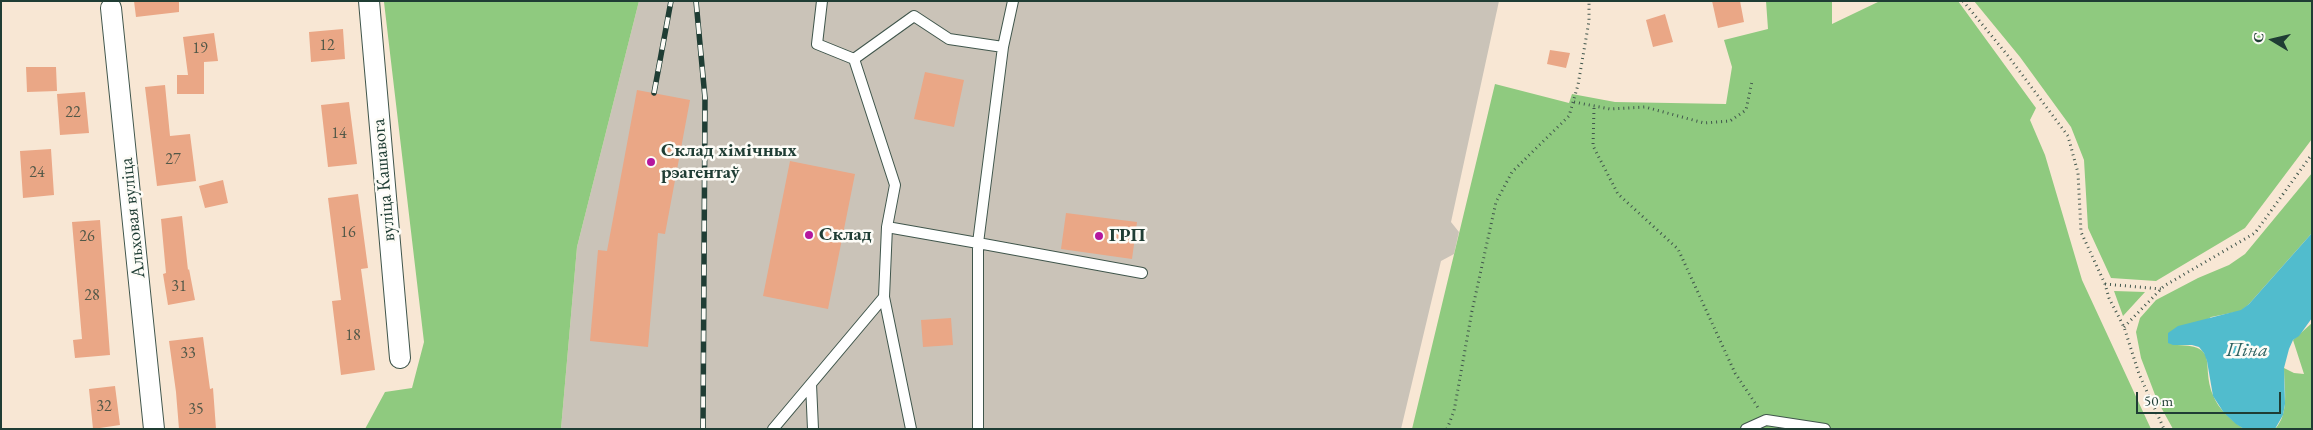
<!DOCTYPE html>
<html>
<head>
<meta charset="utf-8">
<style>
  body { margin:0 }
  #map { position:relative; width:2313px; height:430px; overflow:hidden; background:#f8e7d4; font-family:"EB Garamond",serif }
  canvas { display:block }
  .frame { position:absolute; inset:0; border:2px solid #1f3d34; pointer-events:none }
  .north { position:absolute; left:2248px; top:15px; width:50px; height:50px; -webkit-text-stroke:4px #fdfcf7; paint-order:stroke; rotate:279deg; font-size:14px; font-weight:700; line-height:20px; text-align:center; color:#1f3d34 }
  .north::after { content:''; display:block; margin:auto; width:18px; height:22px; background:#1f3d34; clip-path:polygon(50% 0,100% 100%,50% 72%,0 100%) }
  .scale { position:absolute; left:2136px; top:392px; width:145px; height:22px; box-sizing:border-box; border:2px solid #1f3d34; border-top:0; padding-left:6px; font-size:15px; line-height:18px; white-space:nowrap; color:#1f3d34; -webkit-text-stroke:4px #fdfcf7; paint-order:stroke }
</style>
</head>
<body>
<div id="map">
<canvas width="2313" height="430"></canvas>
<div class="frame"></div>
<div class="north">С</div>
<div class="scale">50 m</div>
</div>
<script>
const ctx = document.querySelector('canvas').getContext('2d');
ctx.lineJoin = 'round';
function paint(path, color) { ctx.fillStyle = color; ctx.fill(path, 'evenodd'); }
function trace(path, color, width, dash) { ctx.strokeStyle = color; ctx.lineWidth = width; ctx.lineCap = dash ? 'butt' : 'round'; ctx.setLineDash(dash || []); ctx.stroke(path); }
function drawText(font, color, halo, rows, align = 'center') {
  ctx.font = font + ' "EB Garamond",serif'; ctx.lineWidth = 5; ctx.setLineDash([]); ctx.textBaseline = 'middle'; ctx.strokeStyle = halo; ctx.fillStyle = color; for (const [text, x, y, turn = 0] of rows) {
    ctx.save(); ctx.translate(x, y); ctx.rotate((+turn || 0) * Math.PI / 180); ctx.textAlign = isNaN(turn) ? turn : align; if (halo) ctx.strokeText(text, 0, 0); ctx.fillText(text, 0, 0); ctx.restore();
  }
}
const industrial = new Path2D(`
  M639,1H1499L1451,222L1459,232L1454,254L1441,261L1401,429H561L577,247Z`);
const green = new Path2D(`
  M639,1L577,247L561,429H365L385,392L412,388L424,342L384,2Z
  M1766,1H1832V24L1880,1H1958L2036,108L2030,120L2045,155L2082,280L2151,429H1412L1495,84L1569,103L1572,94L1615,102L1726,104L1732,67L1724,40L1768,29Z
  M1974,1H2312V139L2245,228L2156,281L2111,278L2088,228L2084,160L2071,127L2020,57Z
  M2312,173V233L2249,304L2241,311L2211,317L2173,345C2222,345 2200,363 2213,395C2218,409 2231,420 2244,429H2173L2157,400L2141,358L2136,332L2140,318L2156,300L2198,278L2229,265L2245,254Z
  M2114,291L2145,292L2123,316Z
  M2312,323V429H2275C2290,413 2284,388 2284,368L2294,373L2304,374L2293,340Z`);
const water = new Path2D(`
  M2312,233V318L2299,336L2293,340L2289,349L2284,368L2285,404L2283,415L2275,429H2244L2236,424L2224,413L2213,396L2207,361L2204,353L2199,347L2192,345H2173L2168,343V333L2178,326L2241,310L2249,304Z`);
const building = new Path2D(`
  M134,1H179V12L136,17Z
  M1712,1H1740L1744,22L1718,28Z
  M1665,14L1673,42L1653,47L1646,20Z
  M343,29L345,59L311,62L309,32Z
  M214,33L218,61L204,62V94H177V75H188L183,37Z
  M1550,50L1570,53L1566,68L1547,64Z
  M26,67H56L57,91L27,92Z
  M925,72L964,80L954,127L914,119Z
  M165,85L170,136L190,134L196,181L157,186L145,87Z
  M637,90L690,100L665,234L658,233L648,347L590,341L598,250L607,251Z
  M85,92L89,133L60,135L57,94Z
  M349,102L357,164L328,167L321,105Z
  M51,149L54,195L23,198L20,151Z
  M790,161L855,174L828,309L763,296Z
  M223,180L228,203L205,208L199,186Z
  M358,194L368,268L361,269L375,370L341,375L332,301L341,300L328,198Z
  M1066,213L1137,222L1132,259L1061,249Z
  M182,216L188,270L189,269L195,300L168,305L163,274L166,273L161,219Z
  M100,220L110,355L75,358L73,340L82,339L72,222Z
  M951,318L953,345L923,347L921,320Z
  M203,337L210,389L213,388L216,429H179L176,392L169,341Z
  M115,386L120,425L93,429L89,389Z`);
const path = new Path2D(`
  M1963,1L2009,57L2068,136L2078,173L2081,232L2105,284L2109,298L2124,327L2139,374L2164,429
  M1574,102L1610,109L1645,107L1704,123L1730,121L1746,110L1752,81
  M1594,108L1593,146L1618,194L1678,249L1735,373L1759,409
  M2105,284L2161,289
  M2124,327L2164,286L2255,233L2312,154
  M1447,429L1454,411L1472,311L1496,202L1512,172L1569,116L1578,85L1589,21V1`);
const service = new Path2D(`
  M822,1L817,44L854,59L895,185L887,227L884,297L911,429
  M1003,47L978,243L1142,273
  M854,59L914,16L949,39L1003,47L1013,1
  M887,227L978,243V429
  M811,384L813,429
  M773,429L884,297
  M1746,429L1766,420L1825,429`);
const minor = new Path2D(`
  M369,1L400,358
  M111,8L154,429`);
const rail = new Path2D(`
  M696,1L705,98L703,429
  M654,93L671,1`);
const markers = [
  [651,162,5,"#b5179e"],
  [809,235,5,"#b5179e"],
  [1099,236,5,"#b5179e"]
];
const numberNames = [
  ["12",327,46],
  ["19",200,49],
  ["22",73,113],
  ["14",339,134],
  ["27",173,160],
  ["24",37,173],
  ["16",348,233],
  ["26",87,237],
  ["31",179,287],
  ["28",92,296],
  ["18",353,336],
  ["33",188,354],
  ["32",104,407],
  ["35",196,410]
];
const poiNames = [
  ["Склад хімічных",661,151],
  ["рэагентаў",661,173],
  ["Склад",819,235],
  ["ГРП",1109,236]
];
const streetNames = [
  ["вуліца Кашавога",384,180,-95],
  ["Альховая вуліца",133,218,-96]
];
const waterNames = [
  ["Піна",2247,351]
];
paint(industrial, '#cac3b8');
paint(green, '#8fca7f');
paint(water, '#51bccd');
paint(building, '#eaa786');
trace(service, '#40564c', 12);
trace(minor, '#40564c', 22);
trace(path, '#40564c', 3, [1, 4]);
trace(service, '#fff', 10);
trace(minor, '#fff', 20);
trace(rail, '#1f3d34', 5.5);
trace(rail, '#fdfcf7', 4, [11]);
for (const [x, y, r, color] of markers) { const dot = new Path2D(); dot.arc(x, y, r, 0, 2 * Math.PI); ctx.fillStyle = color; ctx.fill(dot); trace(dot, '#fdfcf7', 2); }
drawText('16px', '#525848', null, numberNames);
drawText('bold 19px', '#1f3d34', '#fdfcf7', poiNames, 'left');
drawText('19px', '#1f3d34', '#fdfcf7', streetNames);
drawText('italic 20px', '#2e6362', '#fdfcf7', waterNames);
</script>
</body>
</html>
